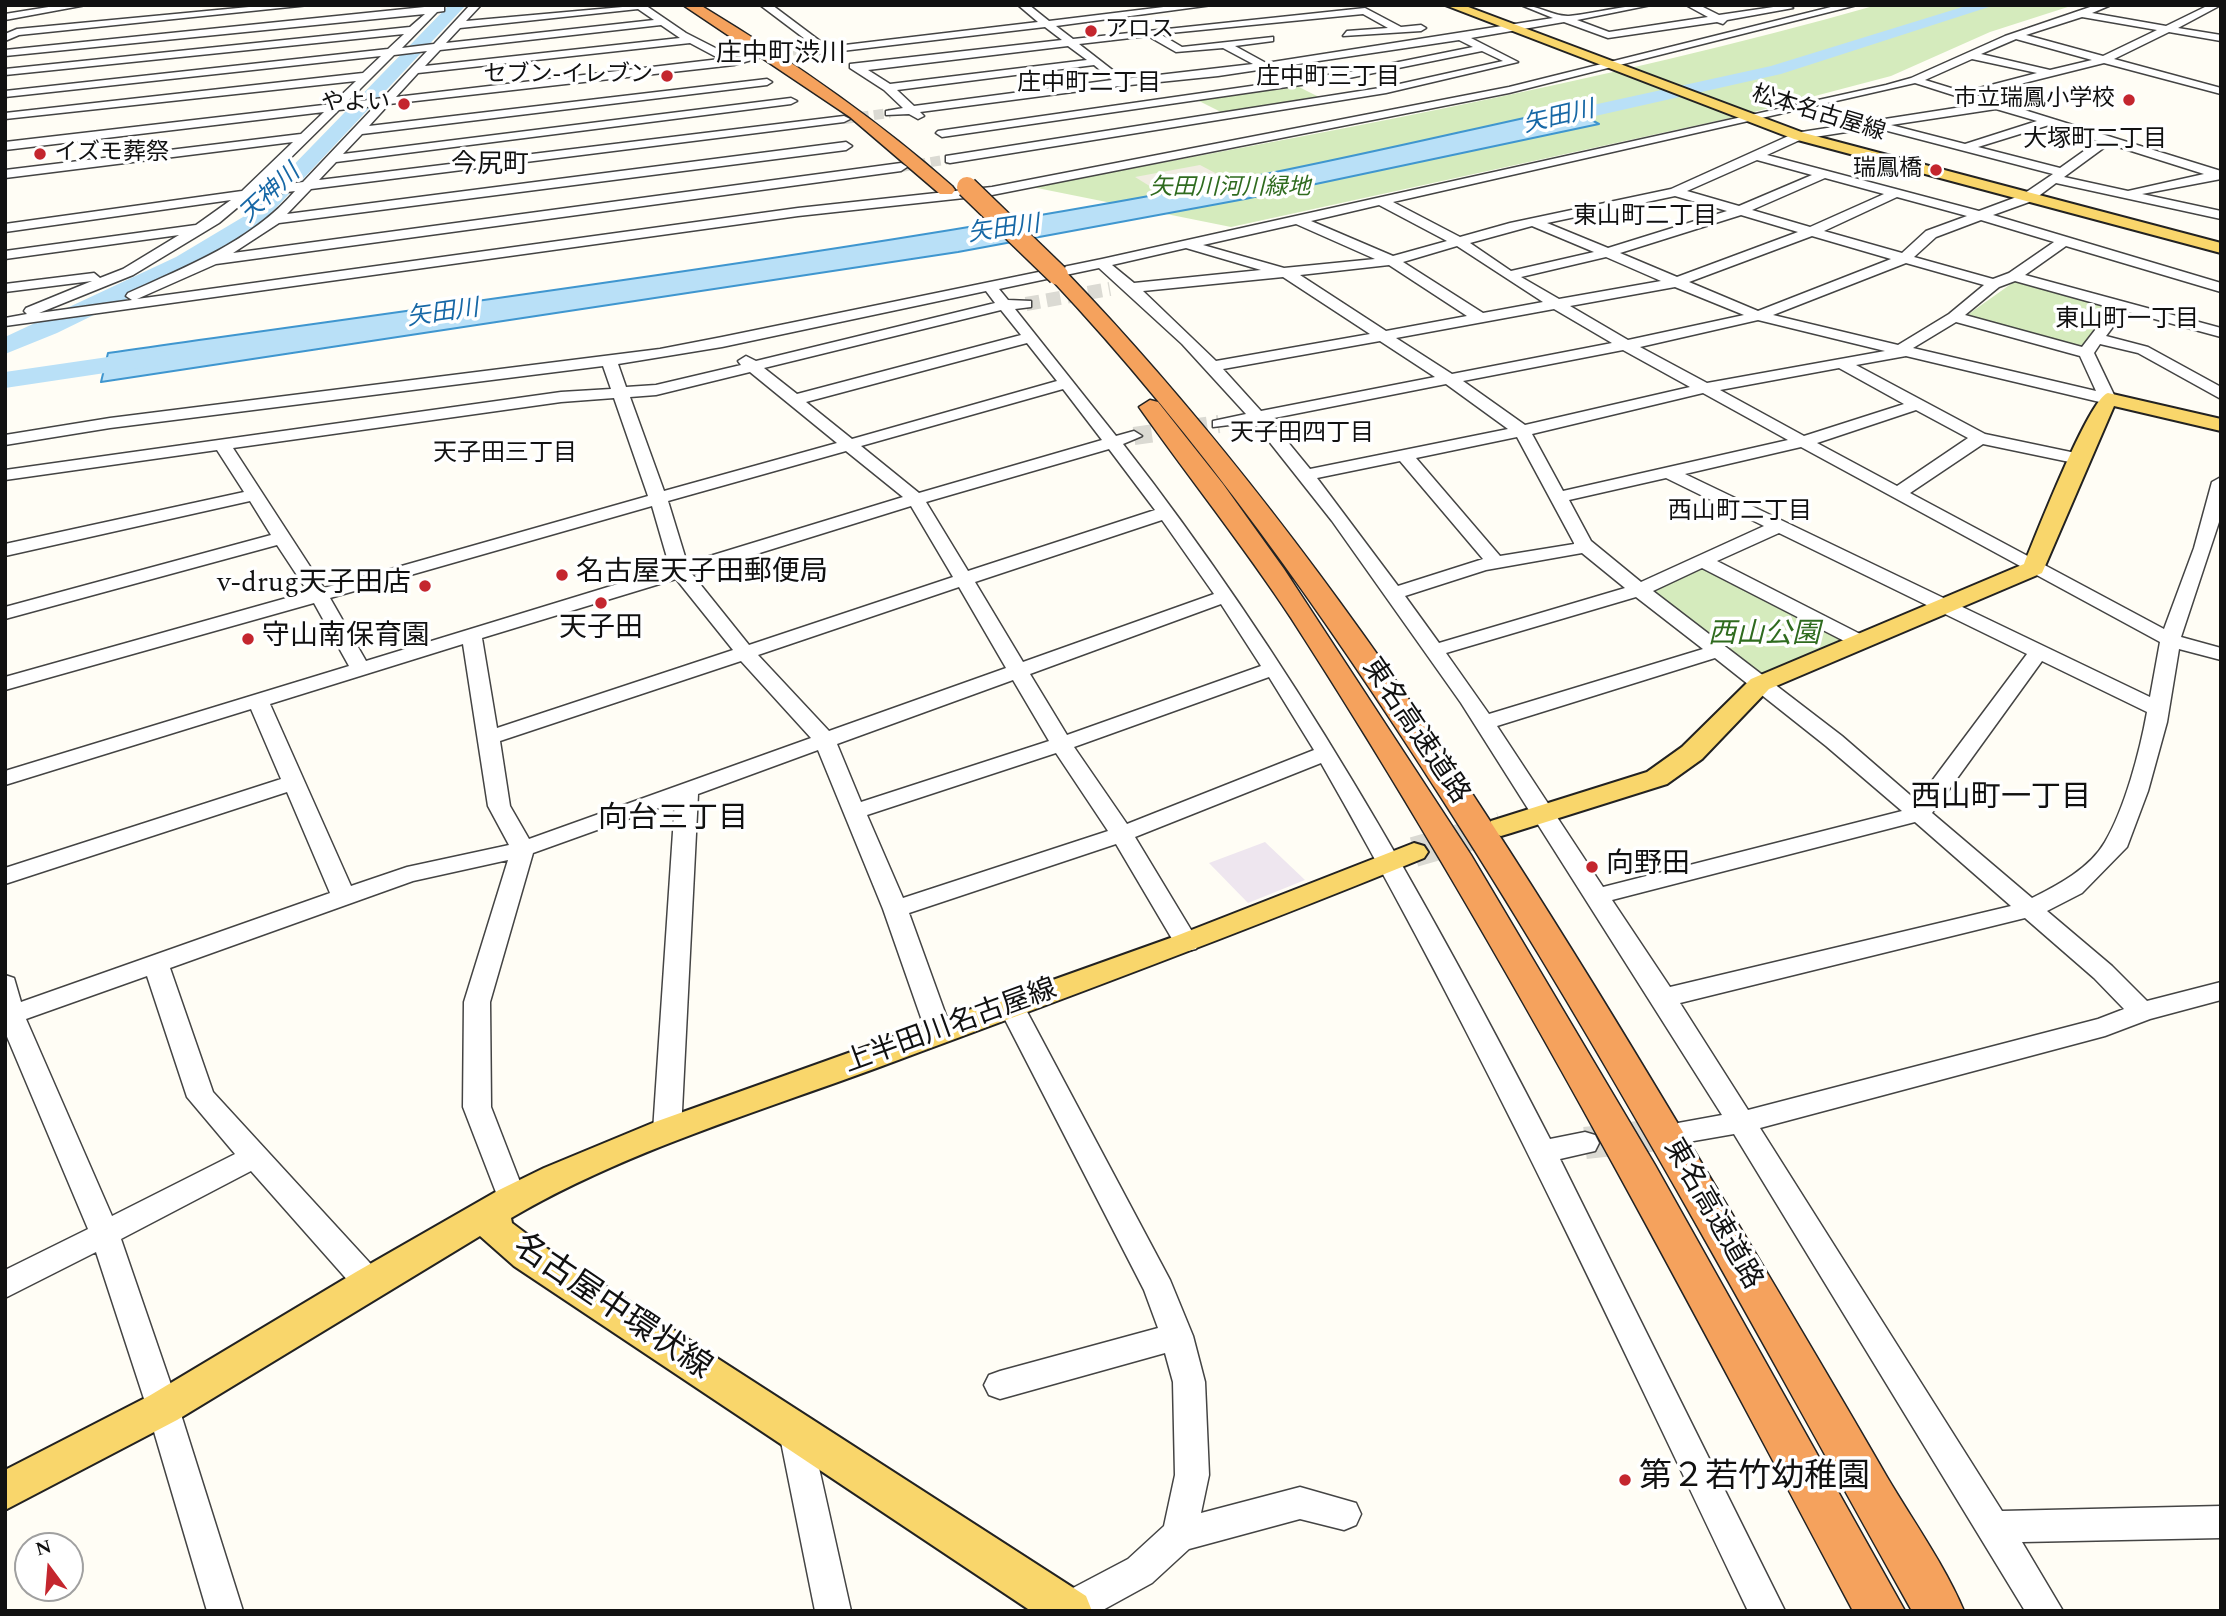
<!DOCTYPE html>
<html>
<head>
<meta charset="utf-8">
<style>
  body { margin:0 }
  #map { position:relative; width:2226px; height:1616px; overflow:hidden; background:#fffdf5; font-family:Spectral,serif }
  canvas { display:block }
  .frame { position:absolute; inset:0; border:7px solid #111; pointer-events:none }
  .north { position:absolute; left:14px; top:1532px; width:70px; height:70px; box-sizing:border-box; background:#fff; border:2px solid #a0a0a0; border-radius:50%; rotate:344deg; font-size:19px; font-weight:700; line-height:28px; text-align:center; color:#111 }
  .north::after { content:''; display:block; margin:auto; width:24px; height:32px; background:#c4262e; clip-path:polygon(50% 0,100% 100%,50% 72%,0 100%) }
</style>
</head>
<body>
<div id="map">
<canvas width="2226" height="1616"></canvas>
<div class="frame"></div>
<div class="north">N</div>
</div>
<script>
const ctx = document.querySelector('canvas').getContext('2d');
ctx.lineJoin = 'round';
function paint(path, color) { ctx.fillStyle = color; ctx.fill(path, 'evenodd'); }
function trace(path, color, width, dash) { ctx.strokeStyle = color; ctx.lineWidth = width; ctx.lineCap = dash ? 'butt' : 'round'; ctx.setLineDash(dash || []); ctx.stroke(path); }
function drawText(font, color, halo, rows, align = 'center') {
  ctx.font = font + ' Spectral,"Noto Sans JP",serif'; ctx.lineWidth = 7; ctx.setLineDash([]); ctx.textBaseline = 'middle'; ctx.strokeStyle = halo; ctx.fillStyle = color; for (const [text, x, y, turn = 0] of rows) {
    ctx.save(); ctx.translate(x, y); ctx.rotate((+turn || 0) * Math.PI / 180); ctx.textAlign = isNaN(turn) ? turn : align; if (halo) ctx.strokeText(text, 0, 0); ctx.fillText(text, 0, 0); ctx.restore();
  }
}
const industrial = new Path2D(`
  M1265,842L1305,880L1248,903L1209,863Z`);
const green = new Path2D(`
  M1877,5H2074L1990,32L1891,76L1735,117L1231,227L1032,187C1315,134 1600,84 1877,5Z
  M1293,84L1319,97L1221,112L1191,97Z
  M2018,279L2115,306L2083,350L1963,318Z
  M1703,567L1847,640L1761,677L1649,592Z`);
const plaza = new Path2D(`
  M1200,165L1221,176L1156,190L1135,177Z`);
const water = new Path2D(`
  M1570,108L1599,124L1245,199L958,252L101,382L108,353C479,300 852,252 1220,183C1337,161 1454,133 1570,108Z`);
const river = new Path2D(`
  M449,5H466L259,226L192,267L57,333L5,354V337L176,257L243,217Z
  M1969,5H1995L1781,74L1529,131L1519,125L1529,119L1771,66Z
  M156,350L165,352L169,358L165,364L5,388V372Z`);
const minorTunnelFar3 = new Path2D(`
  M748,56L804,49
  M844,119L890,113
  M901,167L950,159`);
const minorTunnelFar2 = new Path2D(`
  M1026,304L1110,289`);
const minorTunnelFar1 = new Path2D(`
  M1134,436L1219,424`);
const minorTunnel = new Path2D(`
  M1585,1143L1676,1133`);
const majorTunnel = new Path2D(`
  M1414,852L1501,827`);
const minor = new Path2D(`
  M61,5H86L5,20V14Z
  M270,5H309L19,35L5,41V34L17,29Z
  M444,5V11L437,12L402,48L434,44L470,5H481L466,21L645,5L686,33L733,57L754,55L759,58L734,65L389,104L369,126L767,79L772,82L767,85L362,134L343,154L791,98L797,101L791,104L336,162L319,180L844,116L850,119L844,122L311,189L287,214L846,142L852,146L846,150L279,223L233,253L901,163L907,167L901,171L216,264L137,299L798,208L992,187L1509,87L1839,5H1857L1509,93L992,195L798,216L5,326V318L27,314L24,311L26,308L92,281L5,292V284L94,273L100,278L123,269L179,235L5,259V251L196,225L231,200L5,232V224L242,191L293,142L5,178V170L301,134L324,112L5,150V142L332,104L356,81L5,119V113L363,73L381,56L5,97V91L388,49L404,34L5,75V69L410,27L425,14L5,56V50ZM638,9L654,20L446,43L460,28ZM661,25L680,38L425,66L440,50ZM690,43L720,59L396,97L418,73ZM427,51L383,98L346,103L394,55ZM375,106L303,182L260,188L339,110ZM295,191C252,241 188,266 128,293L126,296L132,300L39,313L133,275L219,223L250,197Z
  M760,5H772L828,47L1038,22L1018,5H1029L1049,21L1180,5H1212L1056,26L1073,39L1365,8L1401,27L1421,25L1426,28L1421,31L1343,36L1347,31L1388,28L1363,14L1160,34L1182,47L1273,37V41L1235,46L1266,63L1553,18L1521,5C1538,5 1554,17 1569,16C1597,13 1623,5 1651,5L1577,20L1609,32L1708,17L1686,5H1699L1719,15L1787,5L1793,8L1727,20L1723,24L1717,22L1608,38L1564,22L1471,38L1518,62L1386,93L950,163L946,162V156L1386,87L1503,61L1482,51L1349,78L942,137L936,133L938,131L1349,72L1473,47L1459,40L1218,76L1130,85L1125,88L1119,86L920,112L924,116L918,119L909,114L886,115V111L903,108L884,90L850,68V64L1062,40L1045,27L808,55L804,54V50L817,48ZM1148,36L1176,52L1223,48L1253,64L1124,79L1079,44ZM1068,46L1087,60L890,84L868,70ZM1094,65L1112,80L914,106L897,90Z
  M2096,5H2111L2092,13L2166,26L2209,5H2221L2178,28L2221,35V41L2169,32L2114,59L2221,88V94L2104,63L1976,95L2221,171V179L2142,194L2221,211V219L2056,183L2032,201L1993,215L2221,283V292L2066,246L2025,275L2221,328V337L2125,311L2106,336L2148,347L2221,387V399L2138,353L2100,344L2094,353L2116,399L2108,404L1906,356L1856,365L1985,434L2085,455L2088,459L2079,464L1983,444L1910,493L2164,629L2194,548L2212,482L2221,477V516L2181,637L2221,648V660L2179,649L2167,722L2148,791L2127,847L2082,893L2047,911L2112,966L2147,1001L2221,982V1000L2150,1019L2105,1036L1760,1128L2002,1511L2221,1506V1538L2022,1542L2063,1611H2025L1734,1134L1688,1142L1678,1139L1674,1131L1678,1123L1722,1115L1461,703L1332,521L1260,430L1254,422L1213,427V421L1246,414L1182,344L1099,268L999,289L1008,300L1031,301V307L1015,309L1116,436L1134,431L1142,436L1123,444C1291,659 1425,896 1550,1139L1585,1132L1595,1135L1599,1143L1595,1151L1560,1159L1785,1611H1748C1611,1324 1479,1039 1321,763L1135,837L1199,943L1196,949L1187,951L1178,949L1116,844L909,913L952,1032L948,1039L939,1041L930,1039L926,1032L883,909L818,750L698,794L681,1131L677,1139L667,1142L657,1139L653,1131L675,802L533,853L490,1002L491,1107L527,1200L522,1208L512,1211L502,1208L463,1107L464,1002L508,860L413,881L170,968L213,1092L380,1274L384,1283L380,1292L369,1296L358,1292L251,1171L121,1239L179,1408L243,1611H207L147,1408L96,1252L5,1298V1270L88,1229L5,1032V975L14,978L21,1002L330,893L287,792L5,884V868L281,779L251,709L5,785V771L349,666L314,603L5,690V677L308,592L277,545L5,619V607L271,535L250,501L5,556V544L244,492L217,450L5,480V470L561,392L611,389L603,366L110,428L5,445V435L110,418L660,349L722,337L1102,259L1886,85L1911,78L2005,36ZM2082,17L2157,30L2103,56L2026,35ZM2016,39L2092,60L2050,70L1981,54ZM1972,59L2037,73L1964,92L1925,80ZM1915,83L1981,104L1795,133L1671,189L1510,223L1460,237L1393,202ZM1996,109L2037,121L1965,144L1891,125ZM2049,125L2098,141L2060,168L1978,147ZM1878,127L1880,129L2053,174L2022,195L1979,211L1767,155L1802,139ZM2109,144L2204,174L2128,191L2064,177ZM1757,160L1812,175L1739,206L1687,191ZM1825,178L1884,194L1810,227L1752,210ZM1675,196L1727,211L1608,248L1547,223ZM1897,197L1967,216L1926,231L1902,253L1824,231ZM1379,205L1447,241L1393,256L1311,221ZM1741,215L1798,232L1677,277L1620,253ZM1981,220L2054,242L2009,273L1993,279L1914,257L1936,237ZM1296,224L1375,259L1284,268L1203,245ZM1532,226L1594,252L1511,271L1470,243ZM1812,236L1891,259L1758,311L1689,282ZM1457,246L1543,302L1483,313L1403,262ZM1186,248L1261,270L1134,283L1112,265ZM1606,257L1661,281L1559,299L1521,277ZM1906,263L1984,285L1949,314L1898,345L1773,315ZM1389,265L1467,316L1386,331L1300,275ZM1283,277L1370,334L1216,361L1143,291ZM2015,281L2112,308L2082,347L1965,315L1999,287ZM1675,287L1744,315L1628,340L1570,306ZM986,291L995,303L756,361L746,356L738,361L741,365L656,385L626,387L618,364L722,347ZM1554,309L1612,343L1452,374L1396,338ZM1001,310L1021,335L797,394L764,368ZM1758,320L1885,351L1707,383L1640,347ZM1956,322L2080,356L2096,391L1913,348ZM1380,341L1435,377L1261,411L1223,369ZM1027,343L1057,381L852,439L806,402ZM1623,350L1690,387L1525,425L1463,381ZM1839,368L1904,404L1804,436L1720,390ZM750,372L837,443L664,491L630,397L656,395ZM1446,384L1508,429L1310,469L1269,419ZM1063,389L1102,440L919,493L861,446ZM1703,393L1788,440L1563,491L1532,434ZM614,398L648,496L324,588L233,448L561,402ZM1916,410L1968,438L1897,486L1817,443ZM1517,437L1574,543V544L1500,556L1416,458ZM1801,447L2160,642L2150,697L1685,474ZM1109,449L1155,510L968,571L926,502ZM846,451L903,497L687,563L668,501ZM1400,461L1483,559L1398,586L1317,478ZM1666,478L1764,526L1641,582L1591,541L1569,500ZM652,506L670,568L366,661L330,598ZM911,506L953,577L749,645L692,574ZM1162,520L1214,594L1023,662L975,582ZM1779,533L2027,654L1917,801L1842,736L1653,591L1702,568L1852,645H1866L1869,641L1866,637L1717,561ZM1582,553L1625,588L1439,643L1405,596L1486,570ZM676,579L733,650L497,728L482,638ZM959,587L1006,668L829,731L758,655ZM1636,597L1703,649L1489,714L1446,653ZM1221,604L1261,666L1067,735L1030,674ZM463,644L488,806L509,845L407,867L351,886L270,704ZM1715,658L1826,746L1902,811L1603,887L1497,726ZM741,661L811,738L529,839L510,806L500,741ZM2042,661L2147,712C2140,751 2125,808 2105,842C2090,868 2058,885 2032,898L1932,813ZM1269,677L1314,750L1127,824L1074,747ZM1013,680L1049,741L861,802L837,744ZM1056,753L1108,831L903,898L867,815ZM1915,822L2011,906L1670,987L1612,900ZM2025,918L2094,978L2124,1009L2098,1019L1748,1110L1680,1003ZM147,976L187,1097L235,1154L112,1216L26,1019Z
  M1011,997L1020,1000L1024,1006L1170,1280L1193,1336L1205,1382L1209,1475L1201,1513L1300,1487L1356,1503L1361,1514L1356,1525L1344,1530L1300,1519L1189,1549L1152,1583L1101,1611H1047L1052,1599L1128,1559L1164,1526L1175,1475L1173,1382L1165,1353L1000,1399L989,1395L984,1385L989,1375L1000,1371L1158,1328L1144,1290L998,1006L1002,1000Z
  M795,1417L807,1422L811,1432L851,1611H815L779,1432L783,1422Z`);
const major = new Path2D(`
  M1445,5H1463L1804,133L2221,243V253L1794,139Z
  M2108,393L2221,419V431L2114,406L2042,573L1769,689L1702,759L1667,784L1511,833L1501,836L1491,833L1487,827L1491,821L1647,772L1682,747L1751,679L2024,564C2035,538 2089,398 2108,393Z
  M1414,843L1424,846L1428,852L1424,858C1245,931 1064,999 882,1066C758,1112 625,1151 511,1218L512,1223L540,1244L1086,1596L1092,1611H1031L514,1266L480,1236L177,1420L5,1510V1470L149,1396L356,1272L499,1190L544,1168L655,1122L1176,936Z`);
const highway = new Path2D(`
  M683,5H700C789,59 874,117 952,186L955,190L952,194H940L850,117Z
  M1058,269L1065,271C1339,556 1545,900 1747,1239C1794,1318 1841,1397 1887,1477C1913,1521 1944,1564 1964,1611H1912C1760,1339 1612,1064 1444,802C1326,617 1201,439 1051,279L1048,275Z
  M1150,400L1158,402L1223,484L1284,569L1471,855L1655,1165L1905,1611H1853C1674,1275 1498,938 1291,618C1243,545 1189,478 1139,407Z`);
const highwayBridge = new Path2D(`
  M967,187L1058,275`);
const markers = [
  [1091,31,7,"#c4262e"],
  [667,76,7,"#c4262e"],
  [2129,100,7,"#c4262e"],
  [404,104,7,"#c4262e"],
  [40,154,7,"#c4262e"],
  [1936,170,7,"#c4262e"],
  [562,575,7,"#c4262e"],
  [425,586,7,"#c4262e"],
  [601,603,7,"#c4262e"],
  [248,639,7,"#c4262e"],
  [1592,867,7,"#c4262e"],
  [1625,1480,7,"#c4262e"]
];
const farPoinames = [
  ["アロス",1105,31,"left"],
  ["セブン-イレブン",653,76],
  ["市立瑞鳳小学校",2115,100],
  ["やよい",390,104],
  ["イズモ葬祭",54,154,"left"],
  ["瑞鳳橋",1922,170]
];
const farStreetnames = [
  ["松本名古屋線",1818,115,17]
];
const farParknames = [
  ["矢田川河川緑地",1230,189]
];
const farNeighbourhoodnames = [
  ["庄中町三丁目",1328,79],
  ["庄中町二丁目",1089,85],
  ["大塚町二丁目",2095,141],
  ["東山町二丁目",1645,218],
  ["東山町一丁目",2127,321],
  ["天子田四丁目",1302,435],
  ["天子田三丁目",505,455],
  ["西山町二丁目",1740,513]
];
const farWaternames = [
  ["矢田川",1559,119,-13],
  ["天神川",271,195,-43],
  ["矢田川",1004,231,-8],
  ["矢田川",443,315,-8]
];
const farQuarternames = [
  ["庄中町渋川",781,56],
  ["今尻町",490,167]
];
const poiNames = [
  ["名古屋天子田郵便局",576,575],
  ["v-drug天子田店",411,586,"right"],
  ["天子田",601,631,"center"],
  ["守山南保育園",262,639],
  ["向野田",1606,867]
];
const parkNames = [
  ["西山公園",1764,637]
];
const streetNames = [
  ["東名高速道路",1414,732,56],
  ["上半田川名古屋線",951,1028,-20],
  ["東名高速道路",1711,1215,60]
];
const neighbourhoodNames = [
  ["西山町一丁目",2001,800],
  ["向台三丁目",673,821]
];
const nearStreetnames = [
  ["名古屋中環状線",611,1309,34]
];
const nearPoinames = [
  ["第２若竹幼稚園",1639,1480]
];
paint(industrial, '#eee6ef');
paint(green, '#d5ebbd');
paint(plaza, '#f1ede2');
paint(water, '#b9e0f7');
trace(water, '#3f96cf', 2);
paint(river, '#b9e0f7');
trace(minorTunnelFar3, '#dbdad3', 10, [10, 5]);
trace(minorTunnelFar2, '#dbdad3', 14, [14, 7]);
trace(minorTunnelFar1, '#dbdad3', 18, [18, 10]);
trace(minorTunnel, '#dbdad3', 32, [32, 16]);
trace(majorTunnel, '#dbdad3', 30, [30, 15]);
trace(minor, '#444', 3);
trace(major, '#222', 4);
trace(highway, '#222', 3);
paint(minor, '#fff');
paint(major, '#f9d66b');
paint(highway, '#f5a25d');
trace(highwayBridge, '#222', 23, []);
trace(highwayBridge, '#f5a25d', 20);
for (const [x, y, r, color] of markers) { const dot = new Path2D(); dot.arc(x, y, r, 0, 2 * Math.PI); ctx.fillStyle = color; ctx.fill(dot); trace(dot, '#fff', 2.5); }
drawText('23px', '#111', '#fff', farPoinames, 'right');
drawText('23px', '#111', '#fff', farStreetnames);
drawText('italic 23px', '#2f6b1f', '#fff', farParknames);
drawText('24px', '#111', '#fff', farNeighbourhoodnames);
drawText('italic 24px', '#1768a6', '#fff', farWaternames);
drawText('26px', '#111', '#fff', farQuarternames);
drawText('28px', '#111', '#fff', poiNames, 'left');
drawText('italic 28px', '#2f6b1f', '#fff', parkNames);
drawText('28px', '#111', '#fff', streetNames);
drawText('30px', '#111', '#fff', neighbourhoodNames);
drawText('33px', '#111', '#fff', nearStreetnames);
drawText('33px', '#111', '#fff', nearPoinames, 'left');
</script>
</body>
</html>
